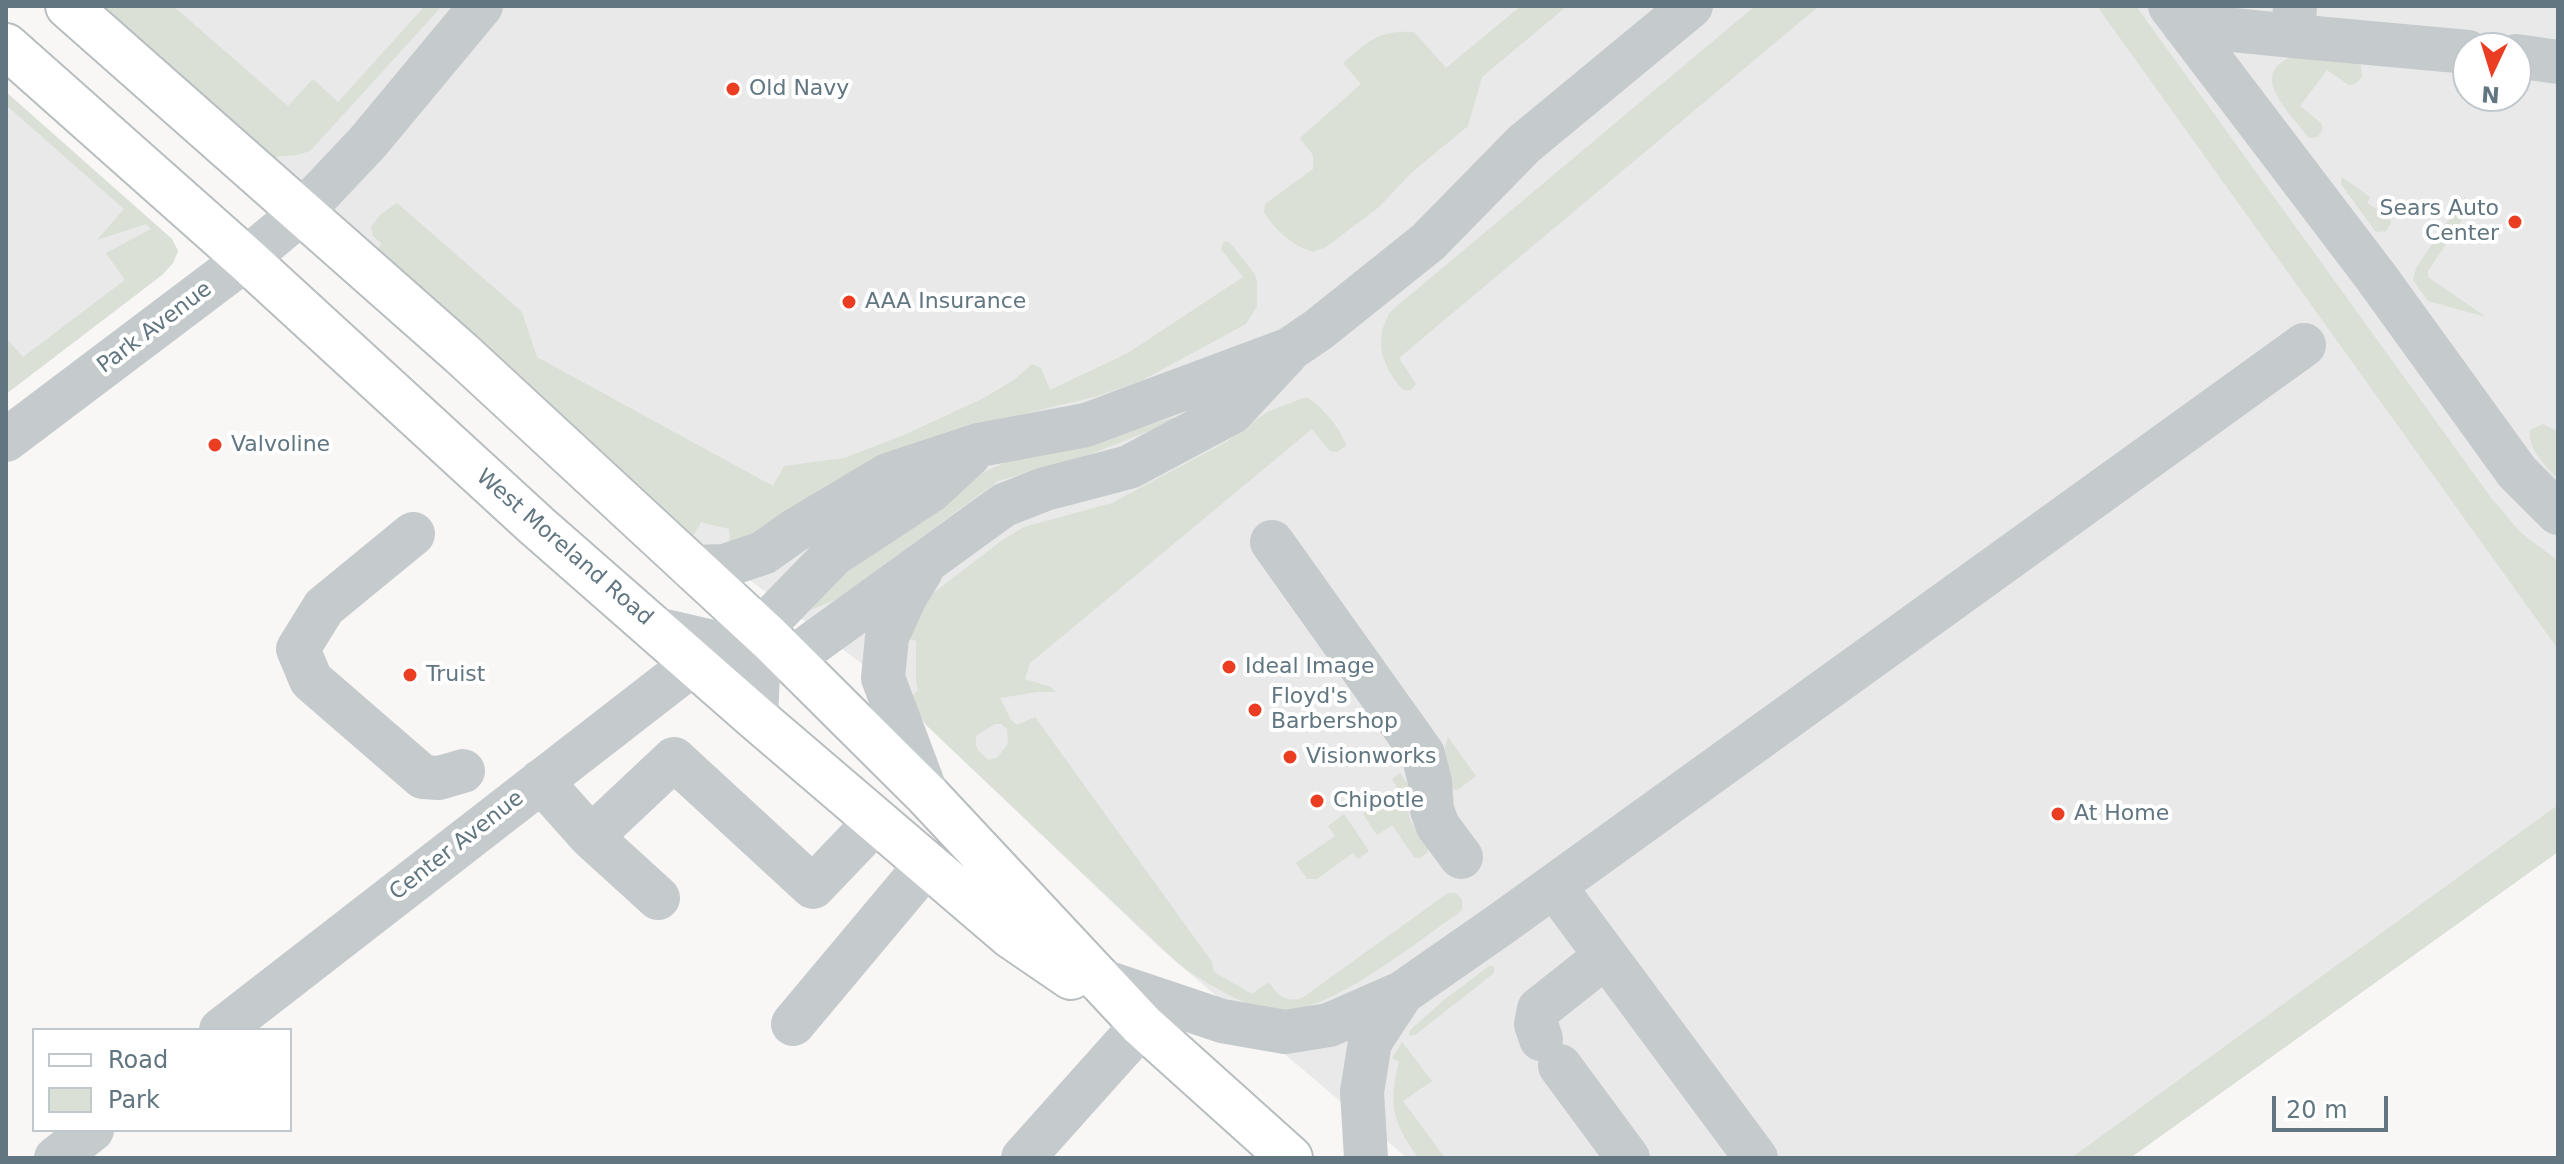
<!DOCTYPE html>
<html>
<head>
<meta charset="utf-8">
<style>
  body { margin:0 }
  #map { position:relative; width:2564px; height:1164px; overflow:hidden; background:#f8f7f5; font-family:"DejaVu Sans",sans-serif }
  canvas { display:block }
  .frame { position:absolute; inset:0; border:8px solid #617681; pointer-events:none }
  .legend { position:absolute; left:32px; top:1028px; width:260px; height:104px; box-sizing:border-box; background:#fff; border:2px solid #c0c8cd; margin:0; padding:10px 14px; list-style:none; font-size:24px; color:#617681 }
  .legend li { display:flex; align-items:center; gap:16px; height:40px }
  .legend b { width:40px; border:2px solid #c0c8cd }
  .north { position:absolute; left:2452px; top:32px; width:80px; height:80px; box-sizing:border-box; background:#fff; border:2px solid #c0c8cd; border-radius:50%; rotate:184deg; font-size:22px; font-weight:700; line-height:32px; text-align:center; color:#617681 }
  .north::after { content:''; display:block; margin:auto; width:28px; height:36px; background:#eb3d22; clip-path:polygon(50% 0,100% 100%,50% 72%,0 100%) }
  .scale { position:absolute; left:2272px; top:1096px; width:116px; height:36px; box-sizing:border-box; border:4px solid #617681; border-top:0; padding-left:10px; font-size:24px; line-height:28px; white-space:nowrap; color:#617681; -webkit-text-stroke:6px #fff; paint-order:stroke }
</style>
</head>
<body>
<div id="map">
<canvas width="2564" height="1164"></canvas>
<div class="frame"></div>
<ul class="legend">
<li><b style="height:10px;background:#fff"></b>Road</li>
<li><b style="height:22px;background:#dae0d5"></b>Park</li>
</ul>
<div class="north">N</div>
<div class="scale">20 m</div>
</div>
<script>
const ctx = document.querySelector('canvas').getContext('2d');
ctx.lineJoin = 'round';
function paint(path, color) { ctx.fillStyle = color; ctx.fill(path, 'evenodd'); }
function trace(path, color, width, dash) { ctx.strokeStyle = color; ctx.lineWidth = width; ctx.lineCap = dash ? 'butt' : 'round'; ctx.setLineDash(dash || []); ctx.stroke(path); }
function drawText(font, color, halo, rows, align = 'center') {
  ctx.font = font + ' "DejaVu Sans",sans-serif'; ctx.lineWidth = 8; ctx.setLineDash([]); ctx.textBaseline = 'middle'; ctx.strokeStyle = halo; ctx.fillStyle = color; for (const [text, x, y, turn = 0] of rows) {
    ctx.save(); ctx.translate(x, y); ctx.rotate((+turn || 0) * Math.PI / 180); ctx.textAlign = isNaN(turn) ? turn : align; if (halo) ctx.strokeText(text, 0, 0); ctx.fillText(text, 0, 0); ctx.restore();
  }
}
const built = new Path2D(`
  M91,6H2558V852L2130,1158H1407L1161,949L926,725L909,699L680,528ZM2468,48H2516V96H2468Z
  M6,92L172,239L178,251L173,263L162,275L6,394Z`);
const green = new Path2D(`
  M91,6H173L288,106L313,79L338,102L425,6H442L310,151L298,155L261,158Z
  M1521,6H1567L1482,77L1468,126L1411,173L1379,207L1326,247L1313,252C1291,245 1278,232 1264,213L1265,204L1313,169V155L1300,138L1361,84L1343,63C1369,41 1378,30 1414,32L1446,68Z
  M1755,6H1819L1399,358L1416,384L1411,390H1403C1382,366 1373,341 1390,312Z
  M2097,6H2136L2492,499L2520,532L2558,561V649Z
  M2291,57L2356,62L2361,66L2362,77L2355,84L2349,85L2327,70L2300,106L2321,123L2323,128L2318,137L2309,138C2291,113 2247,76 2291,57Z
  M6,92L172,239L178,251L173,263L162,275L6,394V338L23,357L125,280L106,253L151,229L146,224L97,240L124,209L6,105Z
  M2342,177L2370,197L2367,203L2390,218L2391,223L2386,231L2376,232L2373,228L2341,184Z
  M2465,196L2468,211L2428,271V277L2486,317L2428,301L2413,280L2416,268Z
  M397,203L522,312L537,357L773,486L784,466L844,458L904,435L984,398L1015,379L1032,364L1041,368L1050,390L1128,353L1243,277L1221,249L1224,241L1230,243L1254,273L1257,281V306L1246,324L1139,382L1094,397L964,428L783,523L730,543L729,529L701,522L693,536L680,528L370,256L382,244L373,236L371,227L381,214Z
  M1306,397C1320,404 1343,431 1346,446L1337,452L1330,451L1312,429L1030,663L1025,679L1051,687L1056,692H1037L1000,698L1011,720L1017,725L1035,717L1212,962L1214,972L1252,994L1269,982C1276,995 1287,1003 1302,998L1448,893H1455L1462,899V910L1456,915C1413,944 1332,1012 1279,1011C1249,1010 1203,982 1179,964L926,725L909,699L918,690L916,681V641L905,638L927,598L1001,541L1024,527L1112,503L1226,442L1267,412ZM995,724H1001L1007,729L1008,744L997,758L988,760C980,752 973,748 977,735Z
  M1174,417L1175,421L1080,458L998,481L837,599L811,610L826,588L986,471L1009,461L1087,445Z
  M2543,424L2558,432V479C2545,465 2528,450 2530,430Z
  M1448,737L1476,776L1459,789L1454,790C1441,776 1442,754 1448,737Z
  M1400,773L1410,787C1406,820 1408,819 1428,845L1427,853L1419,858L1414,857L1392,825L1377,835L1363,814L1398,789L1392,779Z
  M2558,805V852L2130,1158H2071Z
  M1344,814L1369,851L1358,859L1353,853L1317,879H1307L1296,863L1335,836L1328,826Z
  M1489,966H1494V973L1415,1035L1409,1036L1410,1030L1444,1000Z
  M1402,1042L1432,1081L1403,1101L1445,1158H1419C1393,1125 1388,1103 1399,1062L1392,1058Z`);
const minor = new Path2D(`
  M2170,6L2376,277L2517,472L2558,513
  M2184,25L2293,36L2295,8
  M2293,36L2468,52
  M2516,56L2558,62
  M6,440L246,259L301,213L368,142L481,6
  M413,534L324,607L298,649L311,680L423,777L439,778L463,771
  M1272,542L1423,754L1430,782L1432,810L1438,826L1461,857
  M691,567L724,566L763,553L794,531L888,475L979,445L1086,425L1290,349L1318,330L1428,242L1524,144L1691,6
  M921,571L905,597L887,637L883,678L927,795
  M656,629L790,660L1004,505L1045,489L1129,467L1232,412L1286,354
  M756,718L760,630L833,555L930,491L969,455
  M541,781L591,837L658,898
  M591,837L674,759L813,887L876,821
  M1554,886L1756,1158
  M1097,979L1222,1021L1285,1032L1329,1025L1402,993L1501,924L2304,345
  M793,1024L927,864
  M221,1030L694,663
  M1541,1039L1536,1024L1539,1009L1606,956
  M1560,1066L1628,1158
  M56,1158L92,1130
  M1023,1158L1142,1025
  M1366,1158L1362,1092L1370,1042L1402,993`);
const major = new Path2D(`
  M68,6L462,354L769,638L927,795L1142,1025L1290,1158
  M6,46L246,259L537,526L756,718L1011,936L1071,977`);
const markers = [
  [733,89,8,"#eb3d22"],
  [2515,222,8,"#eb3d22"],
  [849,302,8,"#eb3d22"],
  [215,445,8,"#eb3d22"],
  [1229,667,8,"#eb3d22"],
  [410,675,8,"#eb3d22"],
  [1255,710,8,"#eb3d22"],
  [1290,757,8,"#eb3d22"],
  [1317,801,8,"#eb3d22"],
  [2058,814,8,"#eb3d22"]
];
const poiNames = [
  ["Old Navy",749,89],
  ["Sears Auto",2499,209,"right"],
  ["Center",2499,234,"right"],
  ["AAA Insurance",865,302],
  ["Valvoline",231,445],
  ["Ideal Image",1245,667],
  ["Truist",426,675],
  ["Floyd's",1271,697],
  ["Barbershop",1271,722],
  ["Visionworks",1306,757],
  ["Chipotle",1333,801],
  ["At Home",2074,814]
];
const streetNames = [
  ["Park Avenue",155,328,-37],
  ["West Moreland Road",564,548,41],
  ["Center Avenue",457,846,-38]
];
paint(built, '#e8e9e8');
paint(green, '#dae0d5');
trace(major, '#b8bdc0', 48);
trace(minor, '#c5cacc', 44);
trace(major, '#fff', 44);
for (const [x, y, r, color] of markers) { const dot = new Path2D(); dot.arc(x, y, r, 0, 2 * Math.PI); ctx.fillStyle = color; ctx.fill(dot); trace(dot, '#fff', 3); }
drawText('22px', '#617681', '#fff', poiNames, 'left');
drawText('22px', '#617681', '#fff', streetNames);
</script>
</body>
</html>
